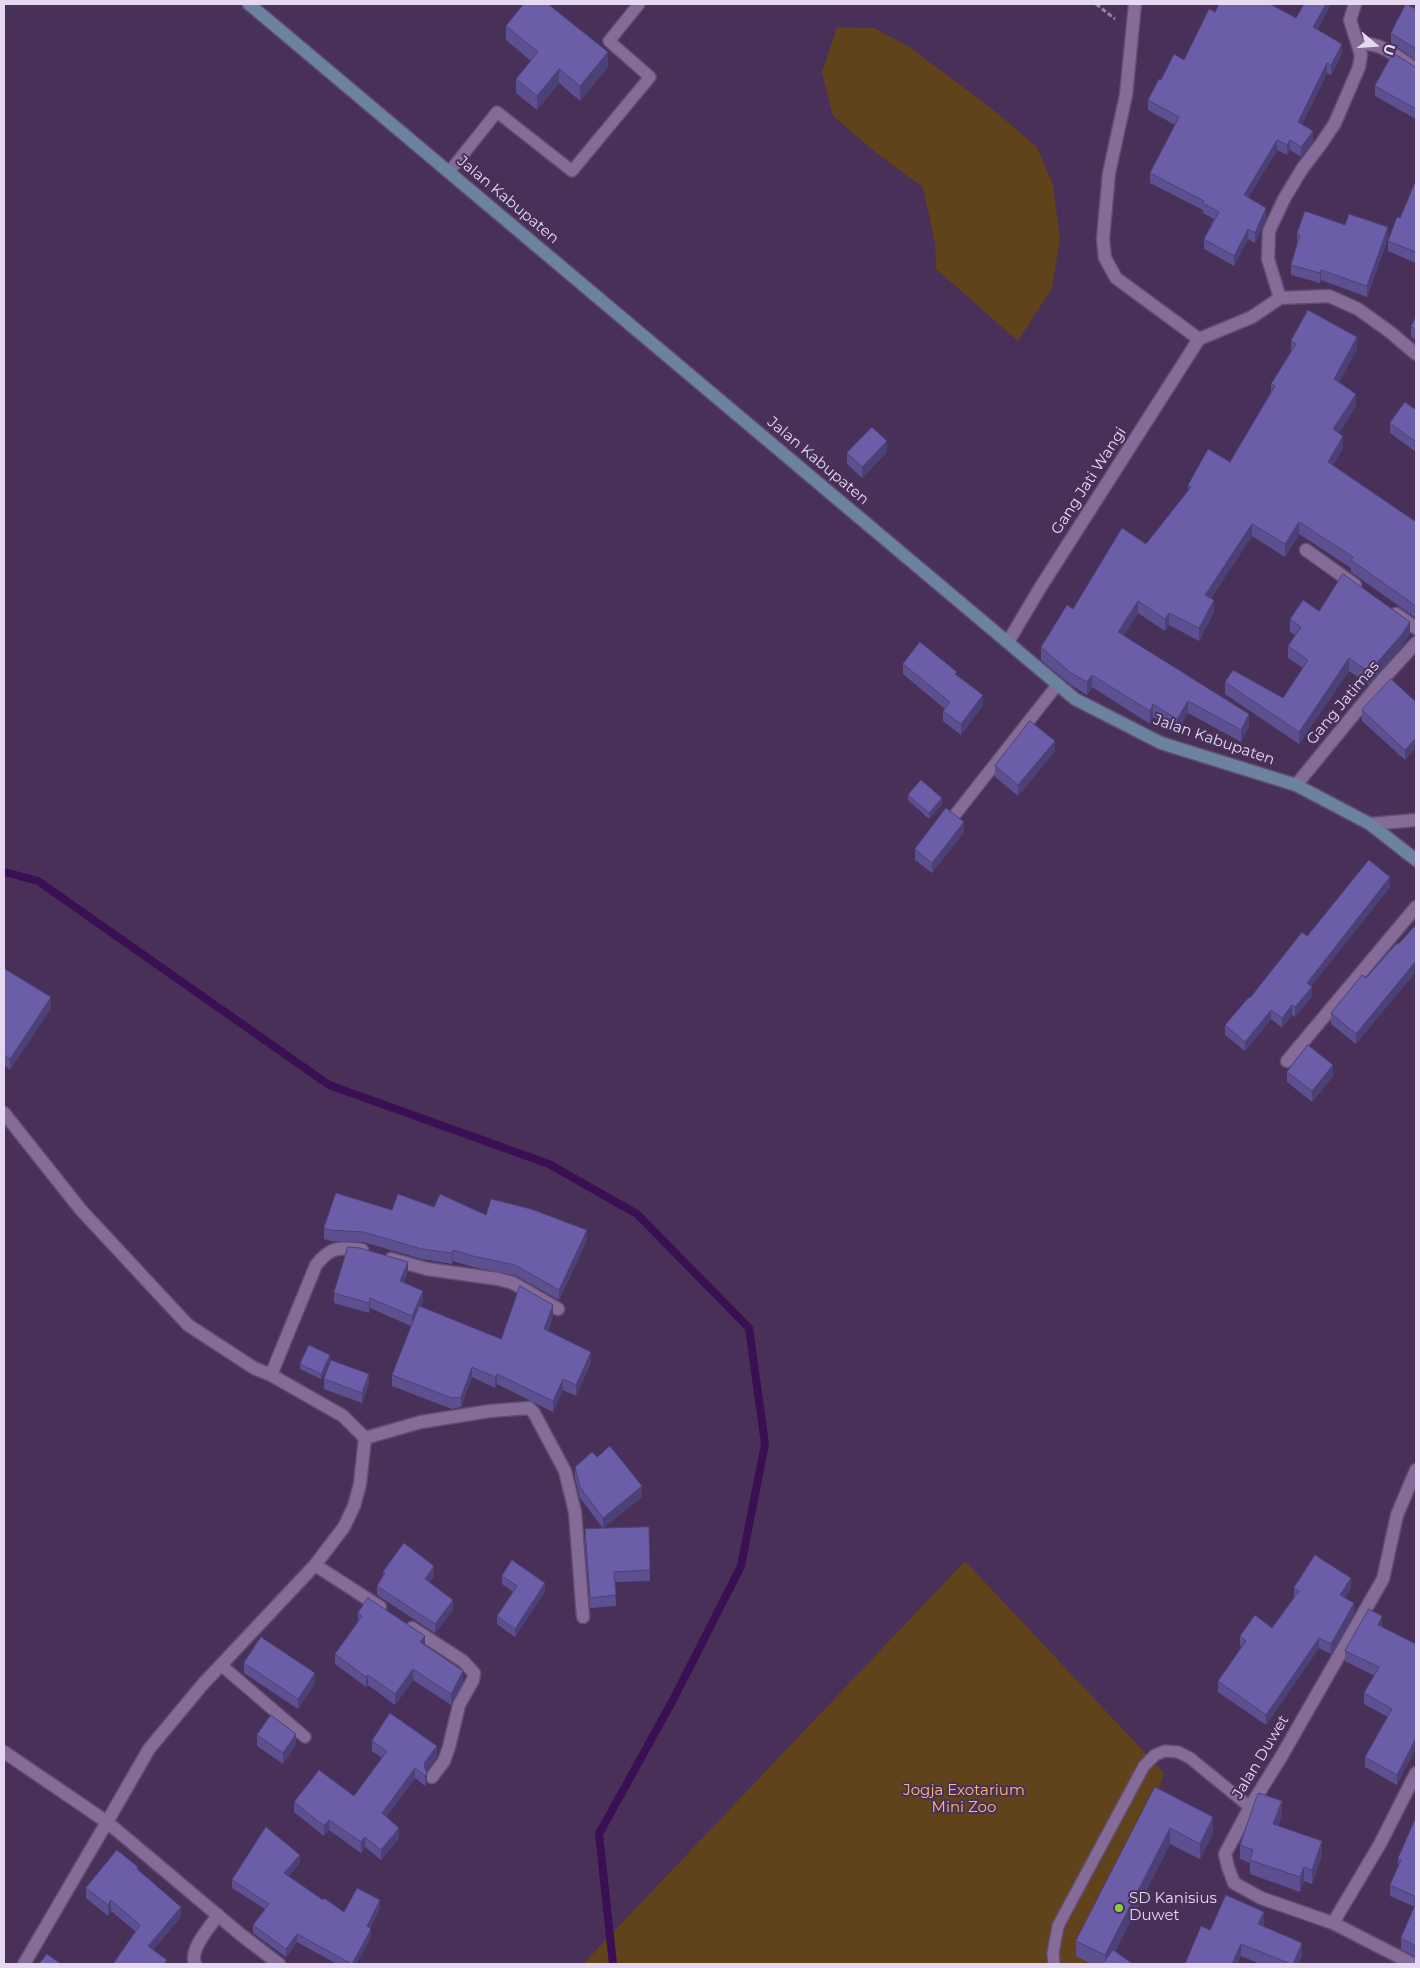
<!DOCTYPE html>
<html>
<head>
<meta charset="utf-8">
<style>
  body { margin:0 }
  #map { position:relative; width:1420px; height:1968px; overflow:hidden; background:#483059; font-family:Montserrat,sans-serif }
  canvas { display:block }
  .frame { position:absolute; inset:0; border:5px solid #e6d8f1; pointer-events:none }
  .north { position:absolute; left:1350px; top:20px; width:50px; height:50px; -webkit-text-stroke:4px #483059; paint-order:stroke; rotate:108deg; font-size:14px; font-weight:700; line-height:20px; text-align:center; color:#e6d8f1 }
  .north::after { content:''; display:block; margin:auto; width:18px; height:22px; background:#e6d8f1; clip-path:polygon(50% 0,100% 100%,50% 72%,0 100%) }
</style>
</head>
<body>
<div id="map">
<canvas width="1420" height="1968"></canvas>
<div class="frame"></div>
<div class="north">U</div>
</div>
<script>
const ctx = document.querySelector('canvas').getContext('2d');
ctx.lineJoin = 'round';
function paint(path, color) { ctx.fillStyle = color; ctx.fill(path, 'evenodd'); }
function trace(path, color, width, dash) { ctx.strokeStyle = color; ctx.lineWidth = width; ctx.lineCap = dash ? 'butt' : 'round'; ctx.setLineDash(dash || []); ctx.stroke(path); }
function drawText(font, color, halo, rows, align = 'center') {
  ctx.font = font + ' Montserrat,sans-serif'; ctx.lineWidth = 4; ctx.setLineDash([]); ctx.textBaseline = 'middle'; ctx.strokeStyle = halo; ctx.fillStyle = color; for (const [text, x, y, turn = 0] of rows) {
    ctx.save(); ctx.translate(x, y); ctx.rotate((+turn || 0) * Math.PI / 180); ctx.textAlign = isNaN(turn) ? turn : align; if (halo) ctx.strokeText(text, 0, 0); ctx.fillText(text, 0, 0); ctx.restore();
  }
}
const green = new Path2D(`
  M837,27L874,28L908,46L991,108L1037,147L1053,185L1060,240L1052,288L1018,341L936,269L935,244L923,187L884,159L833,116L822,72Z
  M965,1561L1164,1773L1110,1964H583Z`);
const stream = new Path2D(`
  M4,872L38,881L329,1085L549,1164L637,1214L749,1328L765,1444L741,1566L673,1700L599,1834L613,1964`);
const path = new Path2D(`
  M1096,4L1115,19`);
const service = new Path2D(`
  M449,172L497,112L572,171L650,77L609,41L639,4
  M954,816L1058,684
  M221,1665L305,1737
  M1054,1964L1053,1953L1058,1926L1144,1766L1155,1755L1165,1751L1178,1752L1190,1758L1250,1807`);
const minor = new Path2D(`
  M1135,4L1126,95L1109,173L1103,239L1105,258L1116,278L1199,339
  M1358,45C1379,39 1399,59 1416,69
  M1280,298L1268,259L1269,231L1284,199L1302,169L1321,144L1335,123L1359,67L1361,55L1350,20L1355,4
  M1199,339L1252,317L1280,298L1329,296L1358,309L1390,332L1416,354
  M1306,550L1355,585
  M1396,614L1416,628
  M1008,642L1040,588L1199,339
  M1296,785L1383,679L1416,643
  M1370,824L1416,820
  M1287,1061L1416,907
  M4,1113L81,1210L188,1325L254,1368L271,1375L343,1416L365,1438L360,1484L354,1506L344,1527L315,1565L203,1684L149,1749L107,1822L240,1934L279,1964
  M391,1259L427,1269L498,1279L513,1283L558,1309
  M271,1375L316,1265C331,1246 340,1247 362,1250
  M365,1438L421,1422L490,1411L529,1408L534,1413L565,1471L575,1512L583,1617
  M315,1565L380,1607
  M412,1628L463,1661L474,1673L473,1680L459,1705L449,1747L444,1761L432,1777
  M4,1752L107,1822L24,1964
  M1333,1923L1380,1844L1416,1773
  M195,1964C189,1949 210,1927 218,1915
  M1413,1964L1333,1923L1261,1898L1234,1883L1228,1867L1225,1854L1250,1807L1281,1757L1383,1579L1397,1515L1416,1470`);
const secondary = new Path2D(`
  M249,4L1075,699L1161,743L1296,785L1370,824L1416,860`);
const wall = new Path2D(`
  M1331,4L1317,30L1342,53L1331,75L1327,73L1302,124L1313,141L1301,157L1290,150L1287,155L1277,150L1248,198L1266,218L1255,243L1248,239L1234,266L1204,249V239L1214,219L1203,213V210L1150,183V173L1175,125L1148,110V100L1161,80L1184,60L1215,12L1296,18Z
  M1416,9V60L1391,43V33Z
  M506,26L608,67L580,101L559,83L537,110L516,93V79L531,61L506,40Z
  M1416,66V119L1375,96V86Z
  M1416,180V263L1388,251V241L1400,218Z
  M1345,225L1388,238L1367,297L1321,280L1320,283L1291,275V265L1297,243V234Z
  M1416,316V340L1411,337V327Z
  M1291,341L1357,349L1339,382L1356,406L1339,433L1343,448L1333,465L1416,522V618L1351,572V568L1299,534L1285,557L1252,536L1211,598L1214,612L1199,641L1169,625L1165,631L1138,613L1123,636L1249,726L1241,742L1188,713L1177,732L1153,717L1150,724L1092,687L1087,695L1071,685L1041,660V647L1073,609L1146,544L1188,492V485L1230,462L1271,392V384L1291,352Z
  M1416,410V452L1390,433V423Z
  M887,452L862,478L847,464V453Z
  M1319,611L1410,634L1402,646L1369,684L1349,671L1299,744L1225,694V682L1283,698L1303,668L1288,658V646L1295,635L1290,632V619Z
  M903,664L957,675L983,705L961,735L943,721V711L945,709L903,674Z
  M1416,702L1405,760L1362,721V710Z
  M1055,751L1018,796L995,777V766Z
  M908,795L942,804L929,819L908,800Z
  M964,832L932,873L915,860V849Z
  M1390,887L1311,986L1312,996L1295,1017L1292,1015L1282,1028L1271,1019L1245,1051L1225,1035V1025L1307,936Z
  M1398,944L1356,1044L1331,1024V1013Z
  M4,970L51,1008L10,1070L4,1065Z
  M1287,1072L1333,1076L1312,1102L1287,1082Z
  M434,1207L486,1215L587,1240L559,1300L515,1275L473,1267L453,1261L452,1264L422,1259L363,1242L331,1241L324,1239V1228L392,1210Z
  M408,1272L404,1282L423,1301L420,1306L501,1339L553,1316L548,1331L591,1362L576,1396L563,1390L553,1412L497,1384L495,1388L472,1377L461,1407L452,1409L392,1386V1375L411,1326L370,1308L369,1313L334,1303V1293Z
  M330,1361L321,1379L300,1369V1364Z
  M324,1379L369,1384L362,1403L324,1389Z
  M597,1457L642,1497L603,1528L649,1527L650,1581L615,1582L616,1606L590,1608L585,1540V1529L603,1528L580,1498L575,1477V1467Z
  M383,1572L434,1576L430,1582L453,1610L435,1633L377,1595V1586L383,1576Z
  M502,1576L545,1591L515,1637L497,1624V1616L513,1592L502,1584Z
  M1294,1588H1351L1345,1598L1354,1613L1331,1654L1319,1648L1266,1725L1218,1692V1681L1242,1648L1240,1646V1636L1272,1628L1294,1597Z
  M358,1613L425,1646L463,1682L451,1705L413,1680L395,1705L368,1685L366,1687L335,1664V1654L358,1623Z
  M1382,1626V1627L1416,1644L1397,1785L1365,1767V1757L1388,1717L1364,1704V1693L1375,1676L1345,1661V1651Z
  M244,1663L315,1683L298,1709L244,1673Z
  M257,1735L296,1744L283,1764L257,1746Z
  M372,1741L437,1756L426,1771L427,1783L425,1786L415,1778L386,1817L399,1838L381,1860L365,1847L361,1853L329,1830L324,1836L294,1812V1802L354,1796L382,1758L372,1751Z
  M1155,1787L1213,1833L1200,1859L1170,1844L1115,1951L1133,1964H1092L1076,1956V1941Z
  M1416,1813V1957L1401,1949V1938L1415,1907L1390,1896V1885L1398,1867V1859L1415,1820V1814Z
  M1282,1815L1278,1826L1322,1855L1312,1884L1304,1881L1300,1892L1250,1874V1863L1240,1859V1845Z
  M300,1863L288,1876L323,1900L344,1912L380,1908L370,1928L371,1937L356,1964H337L297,1942L286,1957L253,1933V1925L265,1909L232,1888V1880Z
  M138,1870L181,1917L153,1950L167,1964L136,1932L111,1911L108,1916L86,1898V1888Z
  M1264,1924L1263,1926L1302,1955L1299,1964H1260L1241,1956L1210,1930Z`);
const shadedWall = new Path2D(`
  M1326,4H1331L1313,37V27Z
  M1342,44V53L1331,75V65Z
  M608,52V67L580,101V86Z
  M1327,63V73L1298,132V122Z
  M559,69V83L537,110V96Z
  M1313,131V141L1301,157V147Z
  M1277,140V150L1244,205V195Z
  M1290,140V150L1287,155V145Z
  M1266,208V218L1255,243V233Z
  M1388,227V238L1367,297V286Z
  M1248,229V239L1234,266V256Z
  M1321,270V280L1320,283V273Z
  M1357,337V349L1334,391V379Z
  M1356,394V406L1333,442V429Z
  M1343,436V448L1328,474V462Z
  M887,441V452L862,478V467Z
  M1299,522V534L1285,557V544Z
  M1252,524V536L1205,607V595Z
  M1214,600V612L1199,641V628Z
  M1138,601V613L1118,645V632Z
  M1169,613V625L1165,631V619Z
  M1410,622V634L1402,646L1369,684V672Z
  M1349,658V671L1299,744V732Z
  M1092,675V687L1087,695V682Z
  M983,695V705L961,735V724Z
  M1188,701V713L1177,732V719Z
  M1153,704V717L1150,724V711Z
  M1249,714V726L1241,742V730Z
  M1416,738V748L1405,760V750Z
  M1055,741V751L1018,796V785Z
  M942,798V804L929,819V813Z
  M964,822V832L932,873V863Z
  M1390,877V887L1307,992V983Z
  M1416,961V972L1356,1044V1034Z
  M1312,987V996L1295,1017V1007Z
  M51,997V1008L10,1070V1059Z
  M1292,1005V1015L1282,1028V1018Z
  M1271,1010V1019L1245,1051V1042Z
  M1333,1065V1076L1312,1102V1091Z
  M587,1230V1240L559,1300V1290Z
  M453,1250V1261L452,1264V1253Z
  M408,1262V1272L400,1291V1281Z
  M423,1291V1301L412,1326V1316Z
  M370,1298V1308L369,1313V1303Z
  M553,1305V1316L544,1340V1329Z
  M591,1352V1362L576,1396V1385Z
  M330,1355V1361L321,1379V1374Z
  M472,1367V1377L461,1407V1397Z
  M369,1374V1384L362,1403V1393Z
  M497,1374V1384L495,1388V1377Z
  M563,1379V1390L553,1412V1401Z
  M642,1486V1497L603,1528V1518Z
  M434,1566V1576L425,1588V1579Z
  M1351,1578V1588L1340,1605V1595Z
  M545,1583V1591L515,1637V1629Z
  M453,1600V1610L435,1633V1624Z
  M1354,1603V1613L1331,1654V1644Z
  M1382,1616V1626L1378,1636V1625Z
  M425,1636V1646L420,1642Z
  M1319,1638V1648L1266,1725V1715Z
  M413,1669V1680L395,1705V1694Z
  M463,1671V1682L451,1705V1694Z
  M315,1673V1683L298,1709V1699Z
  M368,1675V1685L366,1687V1677Z
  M296,1734V1744L283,1764V1753Z
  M1416,1735V1749L1397,1785V1775Z
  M437,1746V1756L425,1773L424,1777V1766L425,1762Z
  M415,1768V1778L382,1823V1813Z
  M427,1773V1783L425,1786V1776Z
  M1282,1801V1815L1273,1838V1824Z
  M1213,1817V1833L1200,1859V1844Z
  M329,1820V1830L324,1836V1826Z
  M399,1828V1838L381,1860V1850Z
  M1170,1828V1844L1109,1964H1105V1955Z
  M365,1837V1847L361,1853V1842Z
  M1322,1841V1855L1312,1884V1870Z
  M300,1855V1863L284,1881V1873Z
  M1304,1867V1881L1300,1892V1877Z
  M111,1900V1911L108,1916V1905Z
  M380,1900V1908L367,1934V1926Z
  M181,1907V1917L148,1956V1946Z
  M1264,1912V1924L1258,1937V1924Z
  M371,1929V1937L356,1964H352Z
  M297,1934V1942L286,1957V1949Z
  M1302,1943V1955L1299,1964H1293Z
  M1241,1944V1956L1238,1964H1232Z`);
const building = new Path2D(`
  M524,4H548L608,52L580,86L559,69L537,96L516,79L538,52L506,26Z
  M1219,4H1270L1296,18L1304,4H1326L1313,27L1342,44L1331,65L1327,63L1298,122L1313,131L1311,134L1301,147L1290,140L1287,145L1277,140L1244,195L1266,208L1255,233L1248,229L1234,256L1204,239L1219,212L1203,203L1204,201L1150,173L1179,117L1148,100L1159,79L1161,80L1174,54L1184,60L1209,9L1215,12Z
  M1406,4L1416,9V49L1391,33Z
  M1393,53L1415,67L1416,66V109L1375,86Z
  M1416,180V252L1388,241L1397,217L1400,218Z
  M1305,211L1345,225L1349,214L1388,227L1367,286L1321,270L1320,273L1291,265L1300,235L1297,234Z
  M1308,310L1357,337L1334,379L1356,394L1333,429L1343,436L1328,462L1416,522V606L1351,560L1353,557L1299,522L1285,544L1252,524L1205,595L1214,600L1199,628L1169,613L1165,619L1138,601L1118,632L1249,714L1241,730L1188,701L1177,719L1153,704L1150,711L1092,675L1087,682L1071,673L1041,647L1067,605L1073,609L1122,528L1146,544L1191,487L1188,485L1208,449L1230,462L1275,386L1271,384L1296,344L1291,341Z
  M1416,316V329L1411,327Z
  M1405,402L1416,410V442L1390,423Z
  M872,427L887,441L862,467L847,453Z
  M1343,574L1410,622L1402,634L1369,672L1349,658L1299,732L1225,682L1233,670L1283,698L1308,660L1288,646L1301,627L1290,619L1303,600L1319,611Z
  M920,642L957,672L955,674L983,695L961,724L943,711L950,702L903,664Z
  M1391,679L1416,702V738L1405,750L1362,710Z
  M1030,721L1055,741L1018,785L995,766Z
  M921,780L942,798L929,813L908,795Z
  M946,808L964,822L932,863L915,849Z
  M1369,860L1390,877L1307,983L1312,987L1295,1007L1292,1005L1282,1018L1271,1010L1245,1042L1225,1025L1249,997L1250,998L1302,932L1307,936Z
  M1416,925V961L1356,1034L1331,1013L1362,975L1366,978L1397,943L1398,944Z
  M5,969L51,997L10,1059L4,1055V970Z
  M1308,1045L1333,1065L1312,1091L1287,1072Z
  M336,1193L392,1210L398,1194L434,1207L440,1194L486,1215L491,1199L531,1209L587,1230L559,1290L515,1265L473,1256L453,1250L452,1253L422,1249L363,1232L331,1230L324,1228Z
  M348,1247L360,1248L408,1262L400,1281L423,1291L412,1316L370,1298L369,1303L334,1293Z
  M520,1286L553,1305L544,1329L591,1352L576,1385L563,1379L553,1401L497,1374L495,1377L472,1367L461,1397L452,1398L392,1375L419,1306L501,1339Z
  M309,1345L330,1355L321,1374L300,1364Z
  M331,1360L369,1374L362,1393L324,1379Z
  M610,1446L642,1486L603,1518L580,1487L575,1467L592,1452L597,1457Z
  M649,1527L650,1570L614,1572L616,1595L590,1598L585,1529Z
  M404,1543L434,1566L425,1579L453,1600L435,1624L377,1586L385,1573L383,1572Z
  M1315,1555L1351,1578L1340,1595L1354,1603L1331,1644L1319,1638L1266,1715L1218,1681L1246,1641L1240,1636L1255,1615L1272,1628L1299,1591L1294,1588Z
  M512,1560L545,1583L515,1629L497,1616L517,1586L502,1576Z
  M368,1598L425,1636L420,1642L463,1671L451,1694L413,1669L395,1694L368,1675L366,1677L335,1654L362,1616L358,1613Z
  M1369,1609L1382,1616L1378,1625L1416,1644V1735L1415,1736L1416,1737V1738L1397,1775L1365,1757L1392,1709L1364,1693L1379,1667L1345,1651Z
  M261,1637L315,1673L298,1699L244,1663Z
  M390,1713L437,1746L425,1762L424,1766L427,1773L425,1776L415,1768L382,1813L399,1828L381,1850L365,1837L361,1842L329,1820L324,1826L294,1802L319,1770L354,1796L387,1751L372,1741Z
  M271,1715L296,1734L283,1753L257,1735Z
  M1155,1787L1213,1817L1200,1844L1170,1828L1105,1955L1076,1941Z
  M1259,1793L1282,1801L1273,1824L1322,1841L1312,1870L1304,1867L1300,1877L1250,1860L1253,1850L1240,1845L1255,1801Z
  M1416,1817V1897L1390,1885L1401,1860L1398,1859Z
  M266,1827L300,1855L284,1873L323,1900L324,1898L344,1912L357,1888L380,1900L367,1926L371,1929L352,1964L297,1934L286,1949L253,1925L269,1904L232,1880Z
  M117,1850L138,1867L137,1869L181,1907L148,1946L167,1960L164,1964H113L140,1925L111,1900L108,1905L86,1888Z
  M1226,1895L1264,1912L1258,1924L1302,1943L1293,1964H1291L1241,1944L1232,1964H1185L1201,1926L1210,1930Z
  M1416,1903V1946L1401,1938Z
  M1113,1950L1133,1964H1103Z
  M47,1954L61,1964H39Z`);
const markers = [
  [1119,1908,5,"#8ece43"]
];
const streetNames = [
  ["Jalan Kabupaten",508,200,40],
  ["Jalan Kabupaten",818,461,40],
  ["Gang Jati Wangi",1089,481,-57],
  ["Gang Jatimas",1343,703,-50],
  ["Jalan Kabupaten",1214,740,19],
  ["Jalan Duwet",1261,1757,-59]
];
const parkNames = [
  ["Jogja Exotarium",964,1791],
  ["Mini Zoo",964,1808]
];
const poiNames = [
  ["SD Kanisius",1129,1899],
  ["Duwet",1129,1916]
];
paint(green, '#60421b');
trace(stream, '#3b0f53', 8);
trace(service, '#624c6f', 14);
trace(minor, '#624c6f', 15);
trace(secondary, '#624c6f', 15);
trace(path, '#9481a3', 3, [5, 2.5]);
trace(service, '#856b98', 11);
trace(minor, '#856b98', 12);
trace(secondary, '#6b83a0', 12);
paint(wall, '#5d5091');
paint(shadedWall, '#4c4176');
paint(building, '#6c5da9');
trace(building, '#4c4176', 1);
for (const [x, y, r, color] of markers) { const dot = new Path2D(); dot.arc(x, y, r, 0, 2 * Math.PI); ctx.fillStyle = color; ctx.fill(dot); trace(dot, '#483059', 2); }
drawText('15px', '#e6d8f1', '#483059', streetNames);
drawText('15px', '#fabb6e', '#483059', parkNames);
drawText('15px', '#e6d8f1', '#483059', poiNames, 'left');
</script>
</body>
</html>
